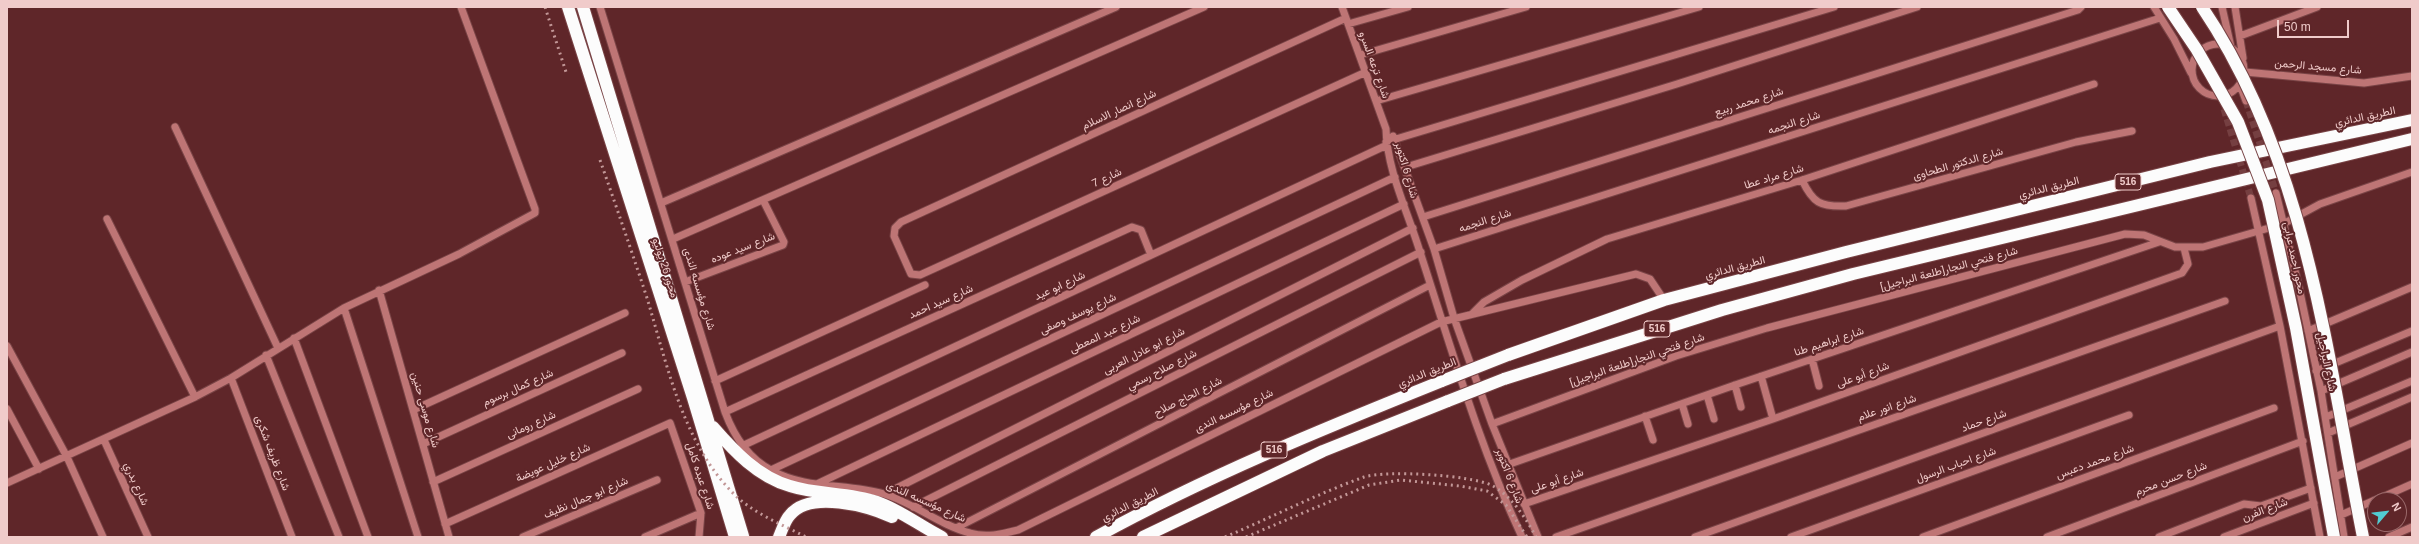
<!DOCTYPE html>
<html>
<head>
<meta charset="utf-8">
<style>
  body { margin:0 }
  #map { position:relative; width:2419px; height:544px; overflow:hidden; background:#5f2629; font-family:Helvetica,sans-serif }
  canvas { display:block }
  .frame { position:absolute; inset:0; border:8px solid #f0cbca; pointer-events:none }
  .north { position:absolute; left:2367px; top:492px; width:40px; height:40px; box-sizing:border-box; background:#5f2629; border:1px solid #996869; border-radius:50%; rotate:62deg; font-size:11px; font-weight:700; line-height:16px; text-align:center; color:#f0cbca }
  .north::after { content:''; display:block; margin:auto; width:14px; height:18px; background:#51ccd2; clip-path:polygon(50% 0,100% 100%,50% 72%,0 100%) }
  .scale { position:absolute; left:2277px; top:20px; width:72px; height:18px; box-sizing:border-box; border:2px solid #f0cbca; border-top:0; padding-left:5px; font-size:12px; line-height:14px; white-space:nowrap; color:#f0cbca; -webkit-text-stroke:3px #5f2629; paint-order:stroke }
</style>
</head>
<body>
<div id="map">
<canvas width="2419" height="544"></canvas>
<div class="frame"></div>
<div class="north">N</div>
<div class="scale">50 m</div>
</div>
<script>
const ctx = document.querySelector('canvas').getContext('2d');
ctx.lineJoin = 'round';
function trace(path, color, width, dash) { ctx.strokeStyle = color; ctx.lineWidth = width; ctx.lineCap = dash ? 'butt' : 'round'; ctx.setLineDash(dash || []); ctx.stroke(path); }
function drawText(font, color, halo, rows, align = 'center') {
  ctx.font = font + ' Helvetica,Vazirmatn,sans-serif'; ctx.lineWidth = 4; ctx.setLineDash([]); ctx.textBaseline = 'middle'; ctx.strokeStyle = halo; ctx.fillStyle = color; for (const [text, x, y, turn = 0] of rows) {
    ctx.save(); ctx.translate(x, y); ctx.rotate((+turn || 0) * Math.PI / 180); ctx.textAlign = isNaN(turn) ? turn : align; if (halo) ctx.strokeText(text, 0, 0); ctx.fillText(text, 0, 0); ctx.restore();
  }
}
const minorTunnel = new Path2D(`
  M2246,101L2276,193
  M2224,109L2251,198`);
const minor = new Path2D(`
  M600,7L725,412C734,436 748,458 771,470C806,490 847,483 884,494C914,503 939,525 970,533C986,538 1002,534 1018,530L1441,322L1636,274L1650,279L1664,300
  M1342,7L1386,129C1387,171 1408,212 1420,252C1451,347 1479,446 1522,537
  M2154,7L2174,39L2191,73
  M2222,7L2231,47
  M2235,7L2243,58
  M1346,18L901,222L895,228L894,236L911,274L920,275L1366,72
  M1348,24L1408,7
  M2240,36L2317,7
  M2192 70a26 26 0 1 1 52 0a26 26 0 1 1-52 0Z
  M1360,55L1526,7
  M2245,72L2364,83L2412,76
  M2240,85L2246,101
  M1376,101L1699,7
  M175,127L278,348
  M1393,136L1434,249L1454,318L1492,424L1538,537
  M1386,142L1834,7
  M1406,167L1677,84L1917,7
  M1802,180C1813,203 1820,207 1846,206L2076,142L2132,131
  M2276,193L2298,283L2321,391L2344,537
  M2251,198L2280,326L2320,537
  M661,203L1116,7
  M1423,217L2078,10L2081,7
  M107,219L195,397
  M673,239L1204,7
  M1434,249L2160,18
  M685,282L783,245L784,242L763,200
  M379,290L449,537
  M344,308L418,537
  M1473,313L1484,302L1522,280L1607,239L1802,180L2094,84
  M2308,331L2412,287
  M294,338L368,537
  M7,346L67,457L103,537
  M266,355L339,537
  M1812,359L1819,386
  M2316,371L2412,331
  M1761,376L1773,419
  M231,378L292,537
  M715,381L925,285
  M1735,385L1741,407
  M2321,391L2412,352
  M1707,395L1714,419
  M1682,404L1688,424
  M7,409L39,469
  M413,410L625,313
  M725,412L1132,227L1141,230L1151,255
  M1645,416L1653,440
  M2326,417L2412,381
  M1492,424L1676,356L1767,328L2125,234L2144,235L2175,247H2203L2283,224L2320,204L2412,172
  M2328,433L2412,397
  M104,440L148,537
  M423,444L622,353
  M742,446L1387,145
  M1507,465L1735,385L2159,242
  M771,470L1395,177
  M2335,477L2412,443
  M433,482L638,389
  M7,483L195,397L231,378L344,308L459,254L535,213V209L461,7
  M817,484L1404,204
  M885,494L1413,228
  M2376,500L2412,484
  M1524,504L1773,419L2182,273L2188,264L2184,248
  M913,507L1421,252
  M2341,515L2375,500
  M445,524L670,423L701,513L699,537
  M956,528L1430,285
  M523,537L657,480
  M645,537L701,513
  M1556,537L2225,301
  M1695,537L2280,326
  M1791,537L2129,415
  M1923,537L2274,408
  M2047,537L2303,441
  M2159,537L2244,504L2261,506L2311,488
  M2224,537L2314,503
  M2389,537L2412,527`);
const highway = new Path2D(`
  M568,7L693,398L735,537
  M583,7L743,536
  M1508,355L1664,300L1846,252L2210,162L2412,120
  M1504,379L1722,310L1853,274L2412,139
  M713,427C734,451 758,477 790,486C818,495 848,492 877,502C900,510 920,526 942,537
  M779,537C782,530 785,520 790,515C810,490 868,506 892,517
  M1096,537C1207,476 1325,428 1442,381
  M1143,537L1323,451L1448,401`);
const rail = new Path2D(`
  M545,7L566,72
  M600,160C616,206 632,252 647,298C667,364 682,440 731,491C750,512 781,524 806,537
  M1225,537C1270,518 1319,493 1364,477C1387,470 1469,475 1491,485C1510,494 1526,518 1536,537
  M1246,537L1369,485L1401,480L1460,486L1487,491L1506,505L1527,537`);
const highwayBridge = new Path2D(`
  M2168,7L2197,50L2238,122L2268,200L2296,328L2334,537
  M2202,7C2308,164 2327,357 2363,537
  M1442,381L1508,355
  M1448,401L1504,379`);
const shields = [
  [2128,182,26],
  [1657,329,26],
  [1274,450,26]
];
const shieldNames = [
  ["516",2128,182],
  ["516",1657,329],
  ["516",1274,450]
];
const streetNames = [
  ["شارع ترعه السرو",1374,65,70],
  ["شارع مسجد الرحمن",2318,67,5],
  ["شارع محمد ربيع",1749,102,-18],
  ["شارع انصار الاسلام",1119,110,-25],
  ["الطريق الدائري",2365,117,-12],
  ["شارع النجمه",1794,123,-18],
  ["شارع الدكتور الطحاوى",1958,164,-16],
  ["شارع 6 اكتوبر",1406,170,74],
  ["شارع مراد عطا",1774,177,-17],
  ["شارع 7",1107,178,-25],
  ["الطريق الدائري",2049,188,-14],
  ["شارع النجمه",1485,221,-18],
  ["شارع سيد عوده",743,248,-21],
  ["محور احمد عرابى",2294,258,78],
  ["محور 26 يوليو",665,268,72],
  ["الطريق الدائري",1735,268,-15],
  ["شارع فتحي النجار[طلعة البراجيل]",1949,269,-15],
  ["شارع ابو عيد",1060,286,-25],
  ["شارع مؤسسه الندى",699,289,73],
  ["شارع سيد احمد",941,302,-24],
  ["شارع يوسف وصفى",1078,314,-25],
  ["شارع عبد المعطى",1105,334,-25],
  ["شارع ابراهيم طنا",1829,342,-18],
  ["شارع ابو عادل العربى",1144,351,-27],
  ["شارع فتحي النجار[طلعة البراجيل]",1637,360,-19],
  ["شارع البراجيل",2326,362,78],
  ["شارع صلاح رسمي",1162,370,-27],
  ["الطريق الدائري",1427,373,-22],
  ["شارع أبو على",1863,375,-20],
  ["شارع كمال برسوم",518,388,-24],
  ["شارع الحاج صلاح",1188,397,-27],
  ["شارع انور علام",1887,408,-19],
  ["شارع موسى حنين",425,410,74],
  ["شارع مؤسسه الندى",1234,411,-26],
  ["شارع حماد",1984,421,-20],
  ["شارع رومانى",531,425,-24],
  ["شارع ظريف شكرى",272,453,69],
  ["شارع محمد دعبس",2095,462,-20],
  ["شارع خليل عويضة",553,463,-24],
  ["شارع احباب الرسول",1956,465,-20],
  ["شارع عبده كامل",700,476,72],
  ["شارع 6 اكتوبر",1509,476,69],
  ["شارع حسن محرم",2171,479,-21],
  ["شارع أبو على",1557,481,-19],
  ["شارع بدري",136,484,66],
  ["شارع ابو جمال نظيف",586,498,-23],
  ["شارع مؤسسه الندى",926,502,24],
  ["الطريق الدائري",1130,505,-27],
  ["شارع الفرن",2265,510,-21]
];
trace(minorTunnel, '#753f41', 7, [7, 3.5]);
trace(minor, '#794446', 9);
trace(highway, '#794446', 14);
trace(minor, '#be7575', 7);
trace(highway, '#fcfcfc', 12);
trace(rail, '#c29797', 3, [2, 4]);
trace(highwayBridge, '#794446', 14, []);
trace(highwayBridge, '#fcfcfc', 12);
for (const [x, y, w] of shields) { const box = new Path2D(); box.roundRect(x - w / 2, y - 8, w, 16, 3); ctx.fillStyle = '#5f2629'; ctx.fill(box); trace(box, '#f0cbca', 1); }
drawText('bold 10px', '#f0cbca', null, shieldNames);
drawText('11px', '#f0cbca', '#5f2629', streetNames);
</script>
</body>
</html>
